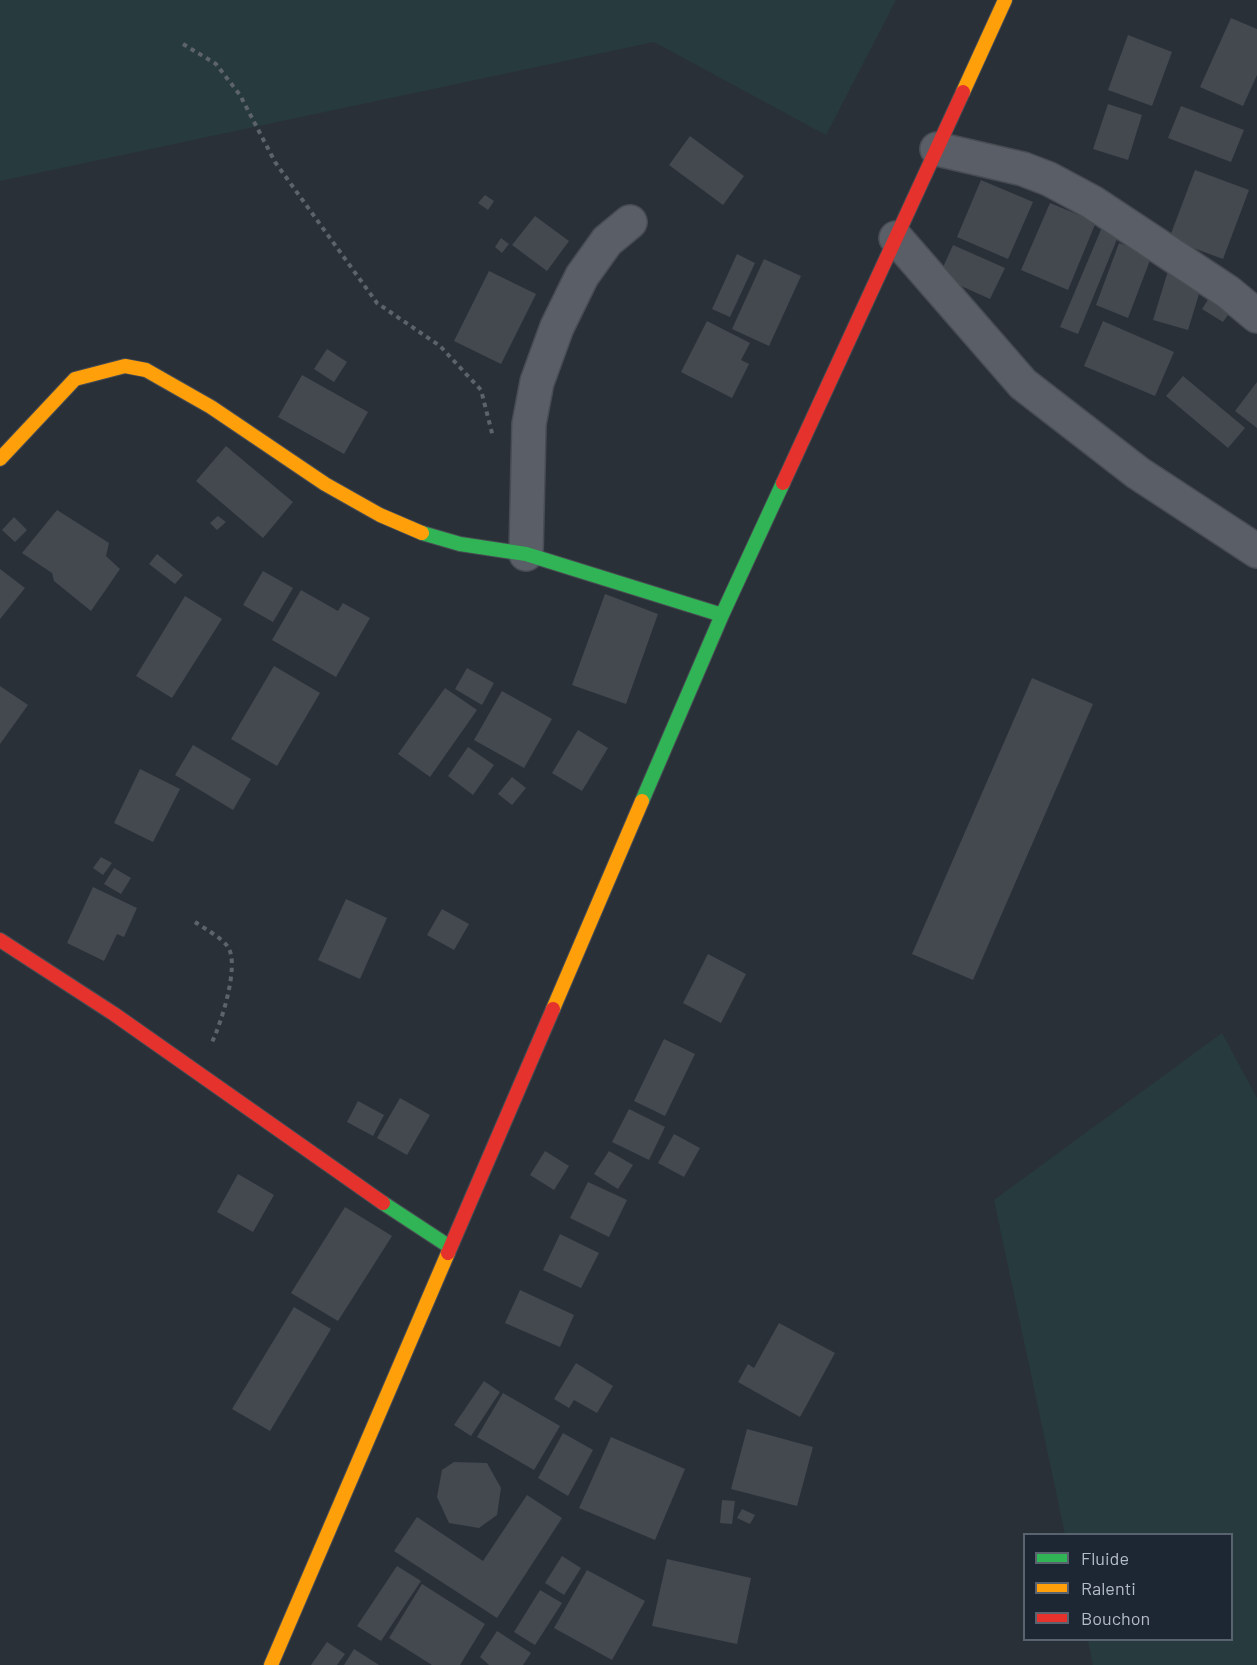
<!DOCTYPE html>
<html>
<head>
<meta charset="utf-8">
<style>
  body { margin:0 }
  #map { position:relative; width:1257px; height:1665px; overflow:hidden; background:#2a3038; font-family:Barlow,sans-serif }
  canvas { display:block }
  .legend { position:absolute; left:1023px; top:1533px; width:210px; height:108px; box-sizing:border-box; background:#1d2633; border:2px solid #59626f; margin:0; padding:8px 10px; list-style:none; font-size:18px; color:#b4bcc9 }
  .legend li { display:flex; align-items:center; gap:12px; height:30px }
  .legend b { width:30px; border:2px solid #59626f }
</style>
</head>
<body>
<div id="map">
<canvas width="1257" height="1665"></canvas>
<ul class="legend">
<li><b style="height:8px;background:#30b455"></b>Fluide</li>
<li><b style="height:8px;background:#ff9f0a"></b>Ralenti</li>
<li><b style="height:8px;background:#e5322d"></b>Bouchon</li>
</ul>
</div>
<script>
const ctx = document.querySelector('canvas').getContext('2d');
ctx.lineJoin = 'round';
function paint(path, color) { ctx.fillStyle = color; ctx.fill(path, 'evenodd'); }
function trace(path, color, width, dash) { ctx.strokeStyle = color; ctx.lineWidth = width; ctx.lineCap = dash ? 'butt' : 'round'; ctx.setLineDash(dash || []); ctx.stroke(path); }
const green = new Path2D(`
  M0,0H896L826,135L654,42L0,181Z
  M1222,1033L1257,1098V1665H1093L1088,1640H1232V1534H1065L994,1200Z`);
const building = new Path2D(`
  M1231,18L1257,29V75L1243,106L1200,87Z
  M1128,35L1172,52L1152,106L1108,90Z
  M1108,104L1142,115L1128,160L1093,149Z
  M1181,106L1244,130L1231,162L1168,138Z
  M690,136L744,176L723,205L669,165Z
  M1195,170L1249,190L1223,259L1169,239Z
  M981,180L1033,202L1008,259L957,237Z
  M485,195L494,201L488,210L478,203Z
  M1050,203L1096,222L1068,290L1021,270Z
  M535,216L569,241L547,271L512,245Z
  M1105,220L1122,227L1078,334L1060,327Z
  M501,238L509,244L502,253L495,247Z
  M1119,243L1152,255L1128,318L1096,305Z
  M953,245L1005,268L990,299L939,276Z
  M737,254L755,263L730,317L712,309Z
  M764,259L801,276L769,346L732,329Z
  M489,271L536,294L501,364L454,341Z
  M1168,271L1203,281L1188,330L1153,320Z
  M1211,295L1233,308L1223,322L1202,309Z
  M707,321L750,343L741,360L749,364L732,398L681,372Z
  M1103,321L1174,352L1155,396L1084,366Z
  M327,349L347,362L334,382L314,369Z
  M302,375L368,412L344,454L278,417Z
  M1183,376L1245,428L1228,448L1166,396Z
  M1257,382V428L1235,411Z
  M226,446L293,502L263,538L196,481Z
  M57,510L109,543L106,556L120,569L91,611L54,581L52,573L22,553Z
  M218,516L226,522L217,530L210,523Z
  M14,517L27,530L15,542L2,530Z
  M157,554L183,575L175,584L149,564Z
  M0,569L25,588L0,619Z
  M263,571L293,588L273,622L243,605Z
  M301,590L338,611L343,603L370,618L336,677L272,640Z
  M605,594L658,614L626,704L572,685Z
  M185,596L222,619L172,698L136,676Z
  M274,666L320,693L277,766L231,739Z
  M467,668L494,683L482,705L455,689Z
  M1032,678L1093,704L973,980L912,954Z
  M0,686L28,705L0,744Z
  M445,688L477,710L430,777L398,754Z
  M502,691L552,719L524,768L474,740Z
  M578,730L608,748L582,791L552,773Z
  M193,745L251,779L233,810L175,775Z
  M468,747L494,765L473,795L448,776Z
  M140,769L180,789L153,842L114,823Z
  M512,777L526,788L512,805L498,794Z
  M101,857L112,863L103,875L93,868Z
  M114,868L131,878L121,894L104,884Z
  M93,887L137,908L124,937L117,934L104,961L67,943Z
  M346,899L387,918L360,979L318,960Z
  M442,909L469,924L454,950L427,935Z
  M708,954L746,974L721,1023L683,1003Z
  M664,1039L695,1054L665,1116L634,1101Z
  M400,1098L430,1115L407,1155L377,1138Z
  M358,1101L384,1115L373,1136L347,1122Z
  M629,1109L665,1127L649,1160L612,1142Z
  M674,1134L700,1148L684,1177L658,1163Z
  M545,1151L569,1166L554,1190L530,1175Z
  M609,1151L633,1165L618,1189L594,1174Z
  M238,1174L274,1195L253,1232L217,1212Z
  M588,1182L627,1200L609,1237L570,1218Z
  M345,1207L392,1236L338,1321L291,1293Z
  M560,1234L599,1253L581,1288L543,1270Z
  M520,1290L574,1315L560,1347L505,1323Z
  M294,1307L331,1329L270,1431L232,1409Z
  M779,1323L835,1353L800,1417L738,1382L748,1364L754,1368Z
  M576,1363L613,1386L597,1413L574,1400L569,1408L554,1399Z
  M484,1381L500,1392L471,1436L454,1425Z
  M503,1393L560,1426L534,1470L477,1437Z
  M747,1429L813,1447L797,1506L731,1489Z
  M563,1433L593,1450L568,1496L538,1478Z
  M611,1437L685,1469L655,1540L579,1508Z
  M454,1462L487,1463L501,1488L497,1515L479,1528L449,1523L437,1497L442,1470Z
  M527,1495L562,1518L497,1618L394,1551L417,1517L483,1561Z
  M722,1500L735,1501L732,1524L720,1523Z
  M742,1509L755,1515L750,1524L737,1518Z
  M562,1556L581,1568L564,1595L545,1583Z
  M667,1559L751,1578L737,1644L652,1626Z
  M397,1566L421,1581L381,1641L357,1626Z
  M587,1570L645,1601L612,1660L554,1628Z
  M422,1584L485,1624L460,1665H432L389,1638Z
  M540,1590L562,1603L535,1645L514,1632Z
  M497,1631L531,1653L523,1665H489L480,1657Z
  M327,1642L345,1654L337,1665H311Z
  M354,1649L379,1665H344Z`);
const path = new Path2D(`
  M183,44L216,64L240,95L275,162L377,303L440,346L481,390L493,437
  M195,922C205,929 221,937 228,947C240,965 221,1024 212,1042`);
const street = new Path2D(`
  M937,149L1023,169L1049,179L1092,202L1228,292L1257,316
  M896,238L1023,384L1138,473L1257,551
  M526,554L529,424L537,382L557,327L582,276L607,241L630,222`);
const fast = new Path2D(`
  M422,533L460,544L526,554L722,615
  M642,801L722,615L783,483
  M383,1203L450,1247`);
const slow = new Path2D(`
  M963,92L1005,0
  M0,459L75,379L125,366L146,370L211,407L325,484L380,515L422,533
  M553,1009L642,801
  M271,1665L448,1253`);
const jam = new Path2D(`
  M783,483L963,92
  M0,940L114,1014L383,1203
  M448,1253L553,1009`);
paint(green, '#273a3e');
paint(building, '#444950');
trace(street, '#484c53', 36);
trace(fast, '#484c53', 16);
trace(slow, '#484c53', 16);
trace(jam, '#484c53', 16);
trace(path, '#5d636a', 4, [4.5, 4.5]);
trace(street, '#5a5e66', 33);
trace(fast, '#30b455', 14);
trace(slow, '#ff9f0a', 14);
trace(jam, '#e5322d', 14);
</script>
</body>
</html>
